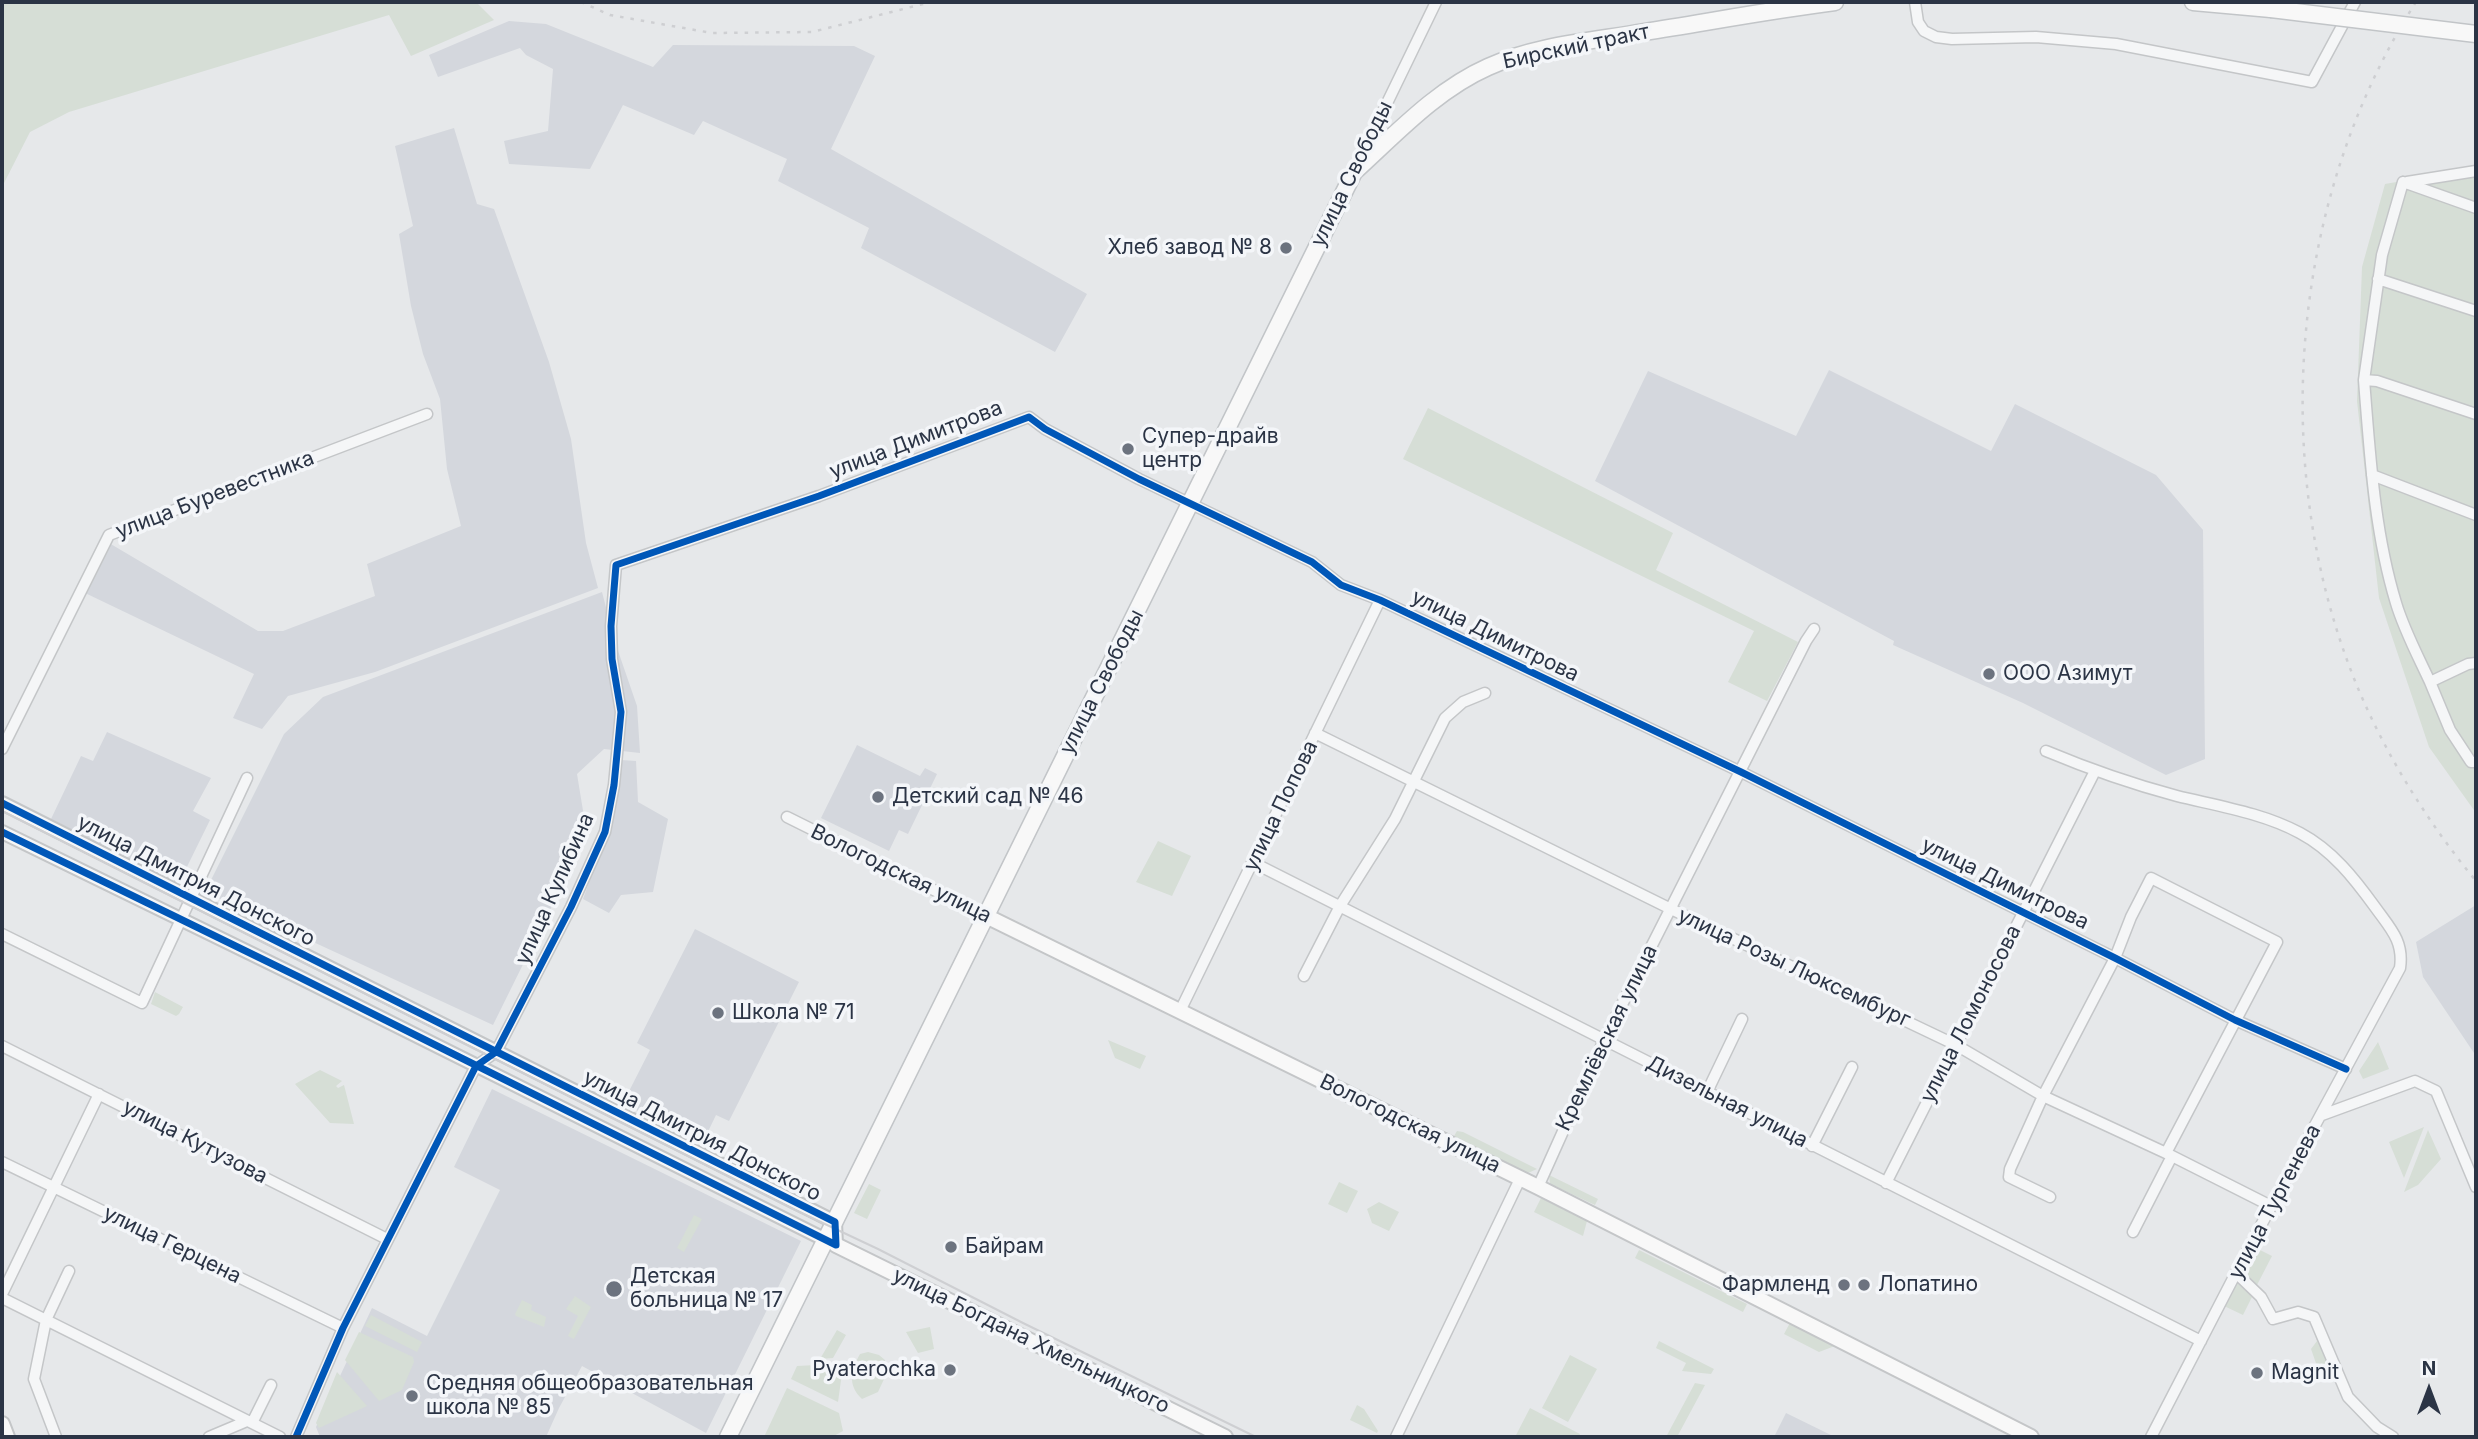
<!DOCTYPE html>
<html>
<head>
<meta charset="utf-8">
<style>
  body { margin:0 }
  #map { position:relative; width:2478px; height:1439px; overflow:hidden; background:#e6e8ea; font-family:Inter,sans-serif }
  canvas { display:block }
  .frame { position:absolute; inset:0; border:4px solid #2b3445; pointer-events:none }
  .north { position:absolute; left:2394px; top:1355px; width:70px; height:70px; -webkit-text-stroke:5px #f4f6f9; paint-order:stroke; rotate:0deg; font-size:19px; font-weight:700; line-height:28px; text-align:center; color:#2b3445 }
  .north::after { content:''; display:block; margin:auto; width:24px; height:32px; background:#2b3445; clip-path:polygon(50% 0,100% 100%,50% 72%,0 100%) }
</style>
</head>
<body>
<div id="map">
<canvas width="2478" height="1439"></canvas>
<div class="frame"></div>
<div class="north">N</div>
</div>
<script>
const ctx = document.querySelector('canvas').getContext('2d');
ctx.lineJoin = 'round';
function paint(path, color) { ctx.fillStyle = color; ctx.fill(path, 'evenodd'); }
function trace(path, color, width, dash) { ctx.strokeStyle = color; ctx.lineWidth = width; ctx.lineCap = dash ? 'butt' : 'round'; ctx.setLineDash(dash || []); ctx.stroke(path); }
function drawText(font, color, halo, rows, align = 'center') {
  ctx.font = font + ' Inter,sans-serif'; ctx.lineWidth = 7; ctx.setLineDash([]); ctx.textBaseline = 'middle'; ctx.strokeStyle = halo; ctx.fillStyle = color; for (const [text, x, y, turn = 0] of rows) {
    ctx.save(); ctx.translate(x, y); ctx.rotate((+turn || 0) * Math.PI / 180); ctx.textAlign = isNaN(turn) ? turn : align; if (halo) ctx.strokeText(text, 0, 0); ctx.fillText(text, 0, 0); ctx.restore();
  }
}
const built = new Path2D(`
  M509,21L546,24L653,67L673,45L854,46L875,56L831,149L1087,294L1055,352L861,248L869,228L778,181L787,159L703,121L694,135L623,105L590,169L509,164L504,141L548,131L553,69L526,55L520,48L438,77L429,55Z
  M454,128L477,204L494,209L549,362L571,439L586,543L598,588L375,672L288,696L262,729L233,718L254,674L83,592L109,543L258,631H283L375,596L367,564L461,526L447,469L440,399L423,354L411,306L399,234L413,226L395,146Z
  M1829,370L1991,451L2015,404L2156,475L2203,530L2205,759L2166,775L2023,703L1893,645L1894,641L1595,481L1648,371L1796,436Z
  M602,592L615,642L637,706L640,753L604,749L577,774L587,835L493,1025L205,892L284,734L323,697Z
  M107,732L211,778L193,811L210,820L179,883L51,819L81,756L93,761Z
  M857,745L920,776L925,768L937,774L908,834L899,830L889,851L821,818Z
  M621,760L636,761L638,802L668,819L653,892L621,895L609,913L583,899L614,815Z
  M2476,905V1056L2423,977L2416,942Z
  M695,929L799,982L729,1121L716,1115L702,1144L623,1103L650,1050L637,1043Z
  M492,1089L801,1241L706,1433L582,1366L559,1408L546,1437H320L316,1427L372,1308L427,1336L500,1190L454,1167Z
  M1786,1413L1835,1437H1774Z`);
const green = new Path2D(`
  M2,2H476L494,20L411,56L389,15L69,112L30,132L2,187Z
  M2476,168V813L2429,747L2379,598L2357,401L2362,267L2385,184Z
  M1428,408L1673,533L1656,570L1798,642L1767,701L1728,682L1754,631L1403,459Z
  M1158,841L1191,856L1172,896L1136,882Z
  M155,992L183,1007L179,1014L176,1016L151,1004Z
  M1108,1040L1146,1056L1140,1069L1115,1058Z
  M2378,1042L2389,1069L2363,1079L2359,1071Z
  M320,1070L342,1081L336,1086L338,1088L344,1085L354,1124L330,1123L295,1084Z
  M2424,1127L2404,1178L2389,1142Z
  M2428,1130L2441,1159L2418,1185L2404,1192Z
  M1457,1131L1463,1132L1537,1169L1528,1173L1454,1136Z
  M1549,1175L1598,1199L1595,1205L1550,1184Z
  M1339,1182L1358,1191L1347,1213L1328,1204Z
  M869,1184L881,1190L867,1219L854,1213Z
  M1541,1198L1587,1221L1583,1236L1534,1212Z
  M1379,1202L1399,1212L1389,1231L1372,1223L1367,1209Z
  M694,1215L702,1219L684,1252L677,1248Z
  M2254,1247L2272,1256L2257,1285L2242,1270Z
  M1639,1250L1747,1304L1743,1312L1635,1258Z
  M2235,1281L2252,1297L2243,1315L2222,1305Z
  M575,1296L591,1307L574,1339L568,1336L578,1316L566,1309Z
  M522,1300L532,1305L531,1310L546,1317L544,1327L516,1316L515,1314Z
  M371,1315L422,1342L417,1352L365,1326Z
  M1792,1319L1840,1344L1819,1352L1784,1334Z
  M2310,1320L2317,1328L2329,1367L2327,1370L2322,1372L2318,1369L2311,1349L2317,1341Z
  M930,1327L934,1349L918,1353L906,1332Z
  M837,1330L846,1335L833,1358L820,1359Z
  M359,1332L413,1357L414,1362L402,1390L379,1401L345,1360Z
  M1659,1341L1714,1369L1711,1374L1682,1371L1686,1363L1656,1348Z
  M868,1352L879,1355L885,1360V1377L878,1392L862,1399C847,1385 851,1370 860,1354Z
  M1570,1355L1597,1369L1568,1422L1542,1408Z
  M836,1364L842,1373L838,1402L791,1379L797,1366Z
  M337,1372L367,1406L319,1428L316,1423Z
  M1695,1383L1705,1385L1677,1437H1666Z
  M787,1388L839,1413L843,1431L832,1437H764Z
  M1357,1405L1364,1409L1378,1431L1377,1433L1350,1420Z
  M1530,1408L1580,1434L1579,1437H1515Z`);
const minor = new Path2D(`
  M1915,2L1918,22L1924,31L1936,37L1952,39L2036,37L2116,44L2312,82L2355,2
  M1357,165L1436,2
  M2403,182L2476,208
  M2407,182L2476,171
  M2378,279L2476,311
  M2364,380L2382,255L2403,182
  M2372,475L2476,515
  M2476,663L2468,664L2430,682L2450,730L2471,762H2476
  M2430,682C2418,656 2404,630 2396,603C2374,531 2370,454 2364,380L2377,381L2476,414
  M1315,733L1671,909L1956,1045L2043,1096L2166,1153L2271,1206
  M2,749L109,535L427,414
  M2046,751C2089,769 2132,784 2177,796C2218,806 2263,813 2300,833C2332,850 2354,878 2375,907C2390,928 2404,941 2400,968L2253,1240L2151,1437
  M787,817L986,916
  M1254,863L2201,1341
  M2,934L142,1003L247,778
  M1304,976L1340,906L1395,819L1445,718L1463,702L1485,693
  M1180,1011L1380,600
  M2,1046L387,1239
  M1707,1092L1742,1019
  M2322,1115L2415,1081L2436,1091L2476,1187
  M1812,1146L1852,1067
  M2,1162L343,1328
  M1886,1183L2095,771
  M1538,1187L1604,1040L1806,641L1814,629
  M2050,1197L2009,1177L2010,1169L2043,1096L2115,958L2131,917L2151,878L2277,942L2166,1153
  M2133,1232L2172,1156
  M2236,1273L2261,1297L2273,1319L2298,1312L2314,1317L2348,1397L2377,1427L2393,1437
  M2,1294L99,1094
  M2,1298L280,1437
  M252,1423L271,1385
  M56,1437L34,1379L46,1320L69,1271
  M209,1437L247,1421
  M296,1437L343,1328L476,1066L496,1052L571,907L605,832L614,785L621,712L612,659L611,626L616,565L819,496L1029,417L1045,429L1139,479L1312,562L1341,585L1380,600L1741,772L2115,958L2235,1020L2346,1069
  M1396,1437L1520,1179`);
const tertiary = new Path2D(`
  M2,803L835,1222L836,1245L299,977L2,832`);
const secondary = new Path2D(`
  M986,916L1538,1187L2031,1437
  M836,1245L1225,1437
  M2,1424L7,1437`);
const primary = new Path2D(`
  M2193,2L2271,9
  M728,1437L1354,172C1395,135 1436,90 1488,67C1536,45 1592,41 1644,32C1708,22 1771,10 1835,2`);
const tram = new Path2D(`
  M2,811L791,1208L878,1249L1023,1323L1256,1437`);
const rail = new Path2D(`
  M581,2L610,15L712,33L812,32L931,2
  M2416,2C2288,202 2267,474 2360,693C2389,760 2429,824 2476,881`);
const primaryBridge = new Path2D(`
  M2271,9L2476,34`);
const cycleway = new Path2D(`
  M2,803L835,1222L836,1245L299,977L2,832
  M296,1437L343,1328L476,1066L496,1052L571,907L605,832L614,785L621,712L612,659L611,626L616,565L819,496L1029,417L1045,429L1139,479L1312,562L1341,585L1380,600L1741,772L2115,958L2235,1020L2346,1069`);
const markers = [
  [1286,248,7,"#6c737f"],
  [1128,449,7,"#6c737f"],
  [1989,674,7,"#6c737f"],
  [878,797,7,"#6c737f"],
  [718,1013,7,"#6c737f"],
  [951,1247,7,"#6c737f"],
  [1844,1285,7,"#6c737f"],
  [1864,1285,7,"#6c737f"],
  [614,1289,9,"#6c737f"],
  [950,1370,7,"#6c737f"],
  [2257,1373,7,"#6c737f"],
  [412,1396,7,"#6c737f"]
];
const streetNames = [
  ["Бирский тракт",1576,47,-12],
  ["улица Свободы",1352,174,-64],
  ["улица Димитрова",916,440,-21],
  ["улица Буревестника",215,495,-21],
  ["улица Димитрова",1495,636,26],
  ["улица Свободы",1102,682,-63],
  ["улица Попова",1281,806,-64],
  ["Вологодская улица",901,874,26],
  ["улица Дмитрия Донского",196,881,27],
  ["улица Димитрова",2005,884,26],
  ["улица Кулибина",555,889,-66],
  ["улица Розы Люксембург",1794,968,25],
  ["улица Ломоносова",1971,1014,-63],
  ["Кремлёвская улица",1607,1038,-64],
  ["Дизельная улица",1727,1102,27],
  ["Вологодская улица",1410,1124,26],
  ["улица Дмитрия Донского",702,1136,27],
  ["улица Кутузова",195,1142,27],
  ["улица Тургенева",2275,1202,-62],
  ["улица Герцена",172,1245,26],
  ["улица Богдана Хмельницкого",1031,1341,26]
];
const poiNames = [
  ["Хлеб завод № 8",1272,248,"right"],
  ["Супер-драйв",1142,437],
  ["центр",1142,461],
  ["ООО Азимут",2003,674],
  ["Детский сад № 46",892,797],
  ["Школа № 71",732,1013],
  ["Байрам",965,1247],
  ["Детская",630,1277],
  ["больница № 17",630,1301],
  ["Фармленд",1830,1285,"right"],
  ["Лопатино",1878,1285],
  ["Pyaterochka",936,1370,"right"],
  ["Magnit",2271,1373],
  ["Средняя общеобразовательная",426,1384],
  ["школа № 85",426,1408]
];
paint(built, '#d4d7dd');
paint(green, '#d6ded6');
trace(minor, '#c4c6c8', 13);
trace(tertiary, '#c4c6c8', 16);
trace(secondary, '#c4c6c8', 18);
trace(primary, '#c2c5c8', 19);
trace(minor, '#f5f6f7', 10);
trace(tertiary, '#f5f6f7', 12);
trace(secondary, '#f8f8f8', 14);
trace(primary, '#f8f8f8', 16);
trace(tram, '#cecfd2', 2);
trace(rail, '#cecfd2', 2.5, [3.5, 7]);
trace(primaryBridge, '#c2c5c8', 19, []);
trace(primaryBridge, '#f8f8f8', 16);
trace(cycleway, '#0057b8', 7);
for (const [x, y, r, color] of markers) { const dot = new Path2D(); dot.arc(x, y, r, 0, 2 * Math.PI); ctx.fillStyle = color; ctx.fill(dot); trace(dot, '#f4f6f9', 2.5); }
drawText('21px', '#2b3445', '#f4f6f9', streetNames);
drawText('21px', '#2b3445', '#f4f6f9', poiNames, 'left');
</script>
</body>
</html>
